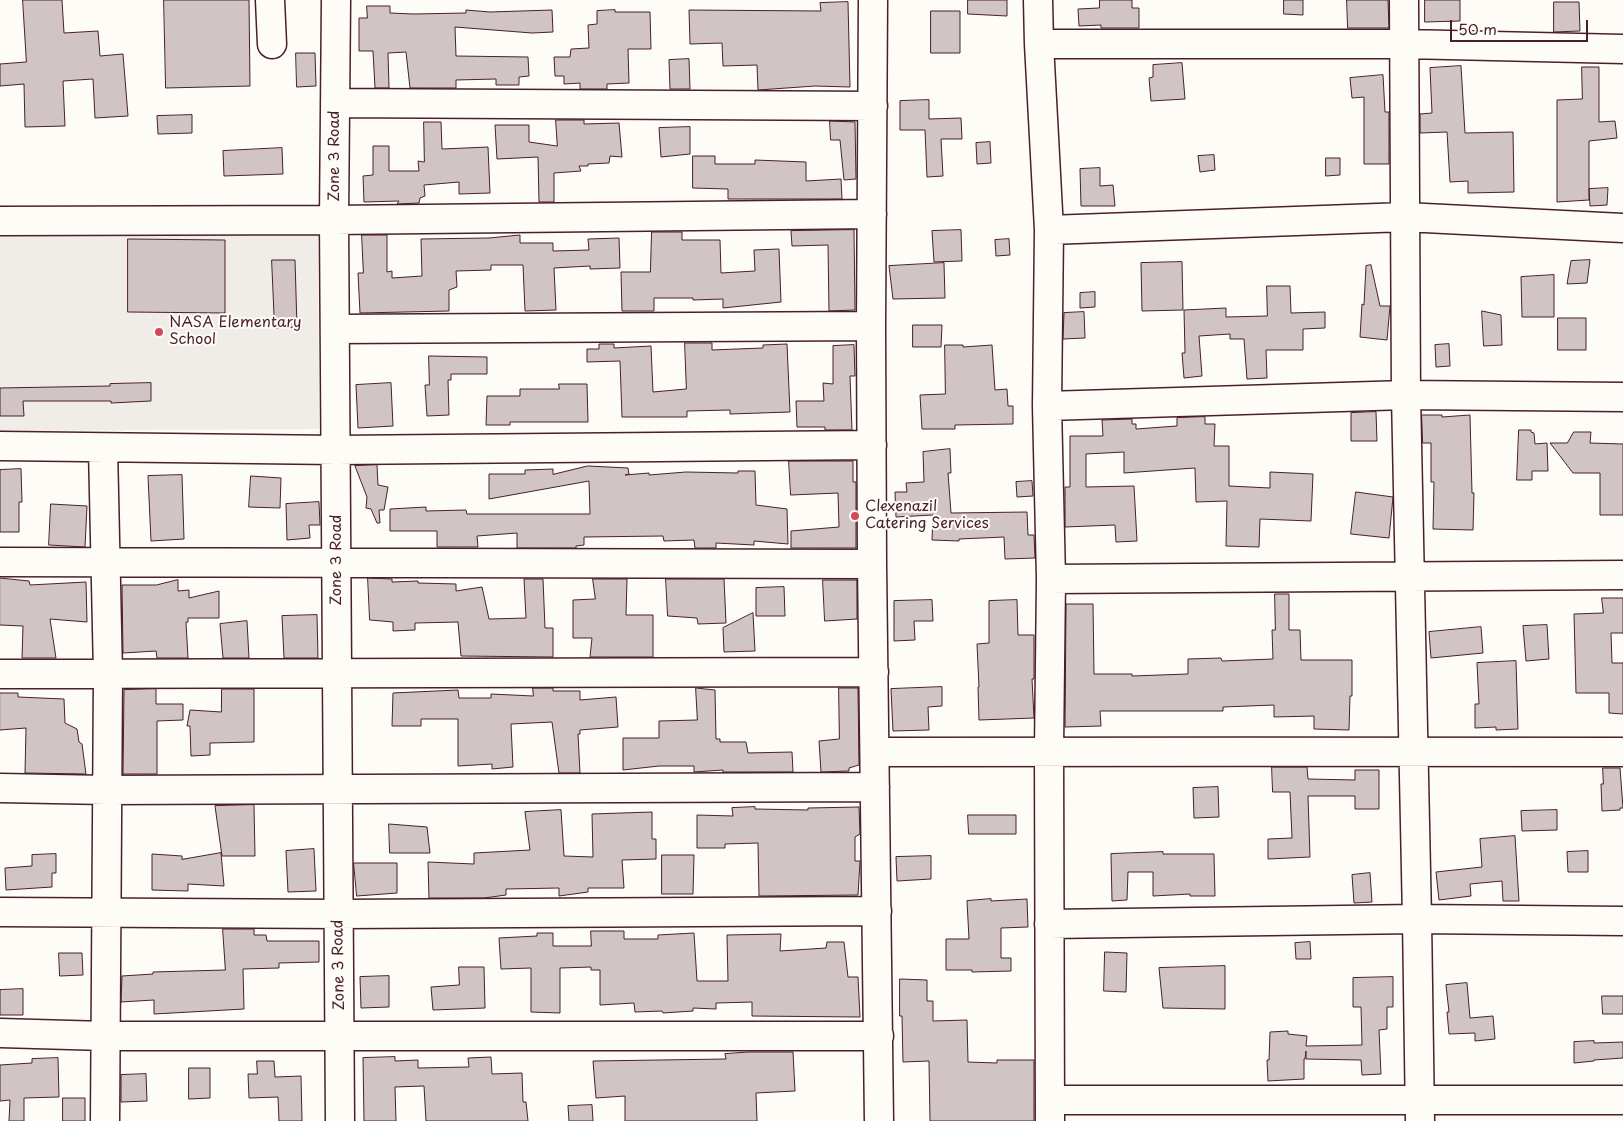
<!DOCTYPE html>
<html>
<head>
<meta charset="utf-8">
<style>
  body { margin:0 }
  #map { position:relative; width:1623px; height:1121px; overflow:hidden; background:#fdfcf7; font-family:"Playpen Sans",sans-serif }
  canvas { display:block }
  .scale { position:absolute; left:1450px; top:20px; width:138px; height:22px; box-sizing:border-box; border:2px solid #4a1f2b; border-top:0; padding-left:6px; font-size:15px; line-height:18px; white-space:nowrap; color:#4a1f2b; -webkit-text-stroke:4px #fdfcf7; paint-order:stroke }
</style>
</head>
<body>
<div id="map">
<canvas width="1623" height="1121"></canvas>
<div class="scale">50 m</div>
</div>
<script>
const ctx = document.querySelector('canvas').getContext('2d');
ctx.lineJoin = 'round';
function paint(path, color) { ctx.fillStyle = color; ctx.fill(path, 'evenodd'); }
function trace(path, color, width, dash) { ctx.strokeStyle = color; ctx.lineWidth = width; ctx.lineCap = dash ? 'butt' : 'round'; ctx.setLineDash(dash || []); ctx.stroke(path); }
function drawText(font, color, halo, rows, align = 'center') {
  ctx.font = font + ' "Playpen Sans",sans-serif'; ctx.lineWidth = 4; ctx.setLineDash([]); ctx.textBaseline = 'middle'; ctx.strokeStyle = halo; ctx.fillStyle = color; for (const [text, x, y, turn = 0] of rows) {
    ctx.save(); ctx.translate(x, y); ctx.rotate((+turn || 0) * Math.PI / 180); ctx.textAlign = isNaN(turn) ? turn : align; if (halo) ctx.strokeText(text, 0, 0); ctx.fillText(text, 0, 0); ctx.restore();
  }
}
const built = new Path2D(`
  M318,233L319,429L0,431V235Z`);
const building = new Path2D(`
  M23,0H62L64,33L98,31L100,56L123,54L128,116L95,118L93,79L63,81L65,126L25,127L24,84L0,86V64L26,62Z
  M164,0H249L250,86L166,88Z
  M968,0H1007V16L968,14Z
  M1100,0H1132V8H1139V28H1101V25L1079,26L1078,9L1099,8Z
  M1284,0H1303V15L1284,14Z
  M1347,0H1388L1389,28H1348Z
  M1425,0H1460V21L1425,22Z
  M848,2L850,87L815,86L758,90L757,65L723,66L722,43L690,44L689,10L821,11L820,3Z
  M1554,2H1579L1580,31L1554,32Z
  M367,6H390V13L413,14L466,13V10L490,12L552,10L553,32L532,33L455,27L456,56L528,57L529,76L519,77V85H496V79L456,80V88H410L406,52L388,53L389,88H375L373,51H359V18H367Z
  M615,10V12H650L651,49H628L629,83L607,84V89H580V83L564,84V76H555L554,57H570L571,49L589,48L588,25L597,24V11Z
  M931,11H960V53H931Z
  M296,53H315L316,86L297,87Z
  M689,59L690,89H670L669,60Z
  M1182,63L1185,99L1151,101L1149,78L1153,77V65Z
  M1461,66L1465,133L1513,132L1514,192L1468,193V181L1450,182L1447,132L1420,133V114L1432,113L1430,68Z
  M1582,67H1599V122L1615,121L1617,138L1589,141V200L1557,202V100L1582,99Z
  M1383,75L1385,112H1389V164H1364V97L1352,98L1350,78Z
  M929,100V119L961,118L962,139H941L943,176L927,177L925,130H900V101Z
  M192,115V133L158,134L157,116Z
  M556,120H584V124L619,123L622,157L610,156L609,163L588,164V166H579L581,171L554,173V202H539L538,157L497,159L495,125H529V142L557,146Z
  M830,121L855,122L856,179L844,180L840,140H831Z
  M424,122H441L442,149L488,147L490,193L459,194V182L424,185L425,196L420,198L419,203L397,204L399,201L364,202L363,176L373,175V146H389V171H419L418,161L424,162Z
  M690,127V154L661,157L659,128Z
  M990,142L991,163L977,164L976,143Z
  M282,148L283,174L224,176L223,151Z
  M1214,155L1215,170L1200,172L1198,156Z
  M693,156H715V164H755V160L806,162V181L841,179L842,199H728V189L693,188Z
  M1326,158H1340V175L1326,176Z
  M1100,168V186L1113,185L1115,206H1081L1080,169Z
  M1608,188L1607,205L1590,206L1589,189Z
  M854,230L855,310L829,311L828,245L792,246L791,231Z
  M961,230L962,261L934,262L932,231Z
  M652,232H682V240H720L721,273L755,271L754,250L779,249L781,302L723,308V299L693,300V298H654V311H622L621,272H650Z
  M362,235H387V272L392,271V278L422,276L421,239L489,238L520,235V243H553V251L589,250L588,239L619,238L620,268L590,269V266L554,268L556,310L525,311L523,265H491V270L456,271L457,287L449,290V311L360,313L358,273H363Z
  M128,239L225,240V313L128,312Z
  M1009,239L1010,255L996,256L995,240Z
  M272,260H295L297,327L275,328Z
  M1590,260L1587,283L1567,284L1571,261Z
  M1182,262L1183,310L1142,311L1141,263Z
  M944,263L945,298L893,299L889,266Z
  M1371,265L1380,306H1390L1387,340L1360,337L1362,304L1364,305L1366,266Z
  M1554,275V317H1522L1521,277Z
  M1267,286H1290L1291,313L1325,312V328L1303,329V350H1266L1267,378L1247,379L1244,339H1230V334L1199,336L1202,376L1184,378L1182,353H1185L1184,310L1226,308V317L1267,316Z
  M1095,292V307L1080,308V293Z
  M1482,311L1501,315L1502,345L1484,346Z
  M1084,312L1085,338L1063,339L1064,313Z
  M1558,318H1586V350H1558Z
  M913,325H942L941,347H913Z
  M685,343H712V350L763,348V345L787,344L790,412L730,414V410L687,411V417H622L620,361L587,362V349H599V344H614V348L651,346L653,392L686,389Z
  M1449,344L1450,366L1436,367L1435,345Z
  M854,345L855,376H850L852,430H825V427H797L796,401H824L823,383L833,384V346Z
  M945,345H963V347L992,345L995,390L1007,389L1008,406H1013V424L955,425V429H922L920,395L945,394Z
  M429,356L487,357V374H451V380H448L449,415L427,416L425,385H429Z
  M151,383V401L111,403V401H23L24,416H0V388L110,386V384Z
  M391,383L393,426L358,428L356,385Z
  M559,384H587L588,422H510V425H486L487,396H520V389H559Z
  M1376,412L1377,441H1351V413Z
  M1422,415H1442V417L1470,415L1472,493H1474L1473,530L1433,529L1434,482H1431V443H1423Z
  M1205,417V424H1215L1214,446H1229V486L1270,488V472L1313,474L1311,521L1260,519L1259,547L1226,546L1227,501L1196,502L1195,468L1124,473V452L1086,454V487L1134,486L1137,541L1116,542L1115,525L1065,527V487H1070V436H1103L1102,420L1132,419V424H1136V429L1177,426V418Z
  M1519,430H1531V432L1534,433L1535,444L1547,443L1548,471H1532V480H1517Z
  M1574,432H1591L1590,443L1623,444V515H1600V473H1573L1550,443H1567Z
  M950,449L951,473H948L951,513L1027,512L1028,535H1034L1035,558L1005,559L1004,537L959,539V541L932,540L933,515L896,517L895,492H907L906,483L924,482L923,452Z
  M789,461H853V482H856V548H791V531L839,527L838,493L791,495Z
  M377,465L378,485L388,487L384,510H379L380,523H377L371,509L366,508L367,497L355,466Z
  M588,466L628,468L629,474L625,475L649,473V475L686,472L738,473V471H755L756,505L787,509L788,544L754,541V545L716,543V548H695L694,540L664,541L663,536L584,537V545L576,546V548H517V533L477,536L478,547H437V531H390V509L426,507V511L466,510L467,514H590L589,481L489,499V474H525V470L553,469V474Z
  M21,469L22,502H19V532H0V470Z
  M182,475L184,539L151,541L148,476Z
  M251,476L281,478L280,508L249,507Z
  M1032,481L1033,496L1017,497L1016,482Z
  M1356,492L1393,497L1389,538L1351,534Z
  M319,502L320,525H309L310,538L287,540L286,504Z
  M51,504L87,506L85,547L49,545Z
  M0,578L29,581L30,585L86,582L87,622L50,619L56,658H22L23,626L0,625Z
  M368,578L392,579V582L418,581V583L456,584V591L482,587L489,619L526,618L524,579H543L545,628H553V657L461,656L458,622L415,623V630L393,631V622L370,620Z
  M593,579H627L626,615H653V657H590L592,638H573V600L595,599Z
  M666,579H724L726,623L698,624L697,618L668,616Z
  M178,580V591L189,590V598L219,591V618H188V622H186L188,658H157L156,651L123,653L122,585H156Z
  M823,580H857V619L825,621Z
  M784,587L785,616H756V588Z
  M1275,594H1289V630H1300L1301,660H1352V696H1350L1349,730L1314,729V716L1274,717V705L1223,707V711H1100L1101,726L1065,727L1066,604H1093L1094,674H1132V676L1188,674V659L1221,658L1222,661L1273,659L1272,630H1275Z
  M1602,598H1623V633H1611L1612,663H1623V714L1609,713V693H1576L1574,614L1603,613Z
  M932,600L933,621H914L915,640L894,641V601Z
  M1017,600L1018,635H1034V679H1032L1034,718L979,720L978,687H979L977,644L989,643V601Z
  M753,613L755,651L724,652L723,628Z
  M317,615L318,658H284L282,616Z
  M247,621L249,658H223L220,624Z
  M1547,625L1549,659L1526,661L1523,626Z
  M1481,627L1483,653L1431,658L1429,632Z
  M1516,661L1518,729L1496,730V727L1475,728V704H1479L1477,663Z
  M942,687V706L928,707L929,730L893,731L891,689Z
  M533,688H553V691H580V700L616,697L618,727L580,730V734H578L580,773H559L552,722L511,724L513,767L492,769V764L458,766V719H421V726H392L393,693L458,690L459,698H491V694L533,696Z
  M696,688L715,690L716,739H720V742H746L748,753L792,752L793,772H723V770L694,772V766H659L623,770V738H659V721L697,720Z
  M839,688H858L859,765L849,768V771L821,772L819,741L839,739Z
  M156,689V704H183V720L157,721V774H123L124,690Z
  M222,689H254V742L210,743V755L191,756L190,726H187L190,710L221,712Z
  M0,693H18V697L64,699L65,723L77,729L79,742L82,744L86,774L25,773L26,728L0,730Z
  M1272,767H1307L1308,779L1355,780V770H1379V809H1355V796H1308L1310,857L1268,859V839L1292,838L1290,792H1273Z
  M1603,768H1620L1623,808H1620V810L1602,811L1601,784H1603Z
  M1218,787L1219,817L1194,818L1193,788Z
  M254,805L255,856H222L215,806Z
  M755,807V809L808,810V808L859,807L860,834L855,837V861H860L858,895L759,896L758,843L725,844V848H697V815L733,816L732,808Z
  M561,810L564,856L593,857L592,814L652,812V839H656V859L622,860L624,888H588V892L559,896V888L506,889V895L484,898H429L428,862L474,864V853L530,850L525,812Z
  M1557,810V830L1522,831L1521,811Z
  M968,815H1016V834H969Z
  M389,824L427,827L430,853H390Z
  M1515,836L1519,901H1503L1502,881L1470,884L1471,896L1439,900L1436,872L1482,867L1480,839Z
  M314,849L316,891L288,892L286,851Z
  M1588,851V872H1568L1567,852Z
  M1163,852V854H1214L1215,896H1190V894L1153,896V872H1128L1127,900L1112,901L1111,854Z
  M221,853L224,886L188,884V891L152,890V854L182,856V859Z
  M56,854V873H52V887L6,890L5,868L32,866V855Z
  M662,855H694L693,894H662Z
  M931,856V879L897,881L896,857Z
  M354,863H397V893L357,896Z
  M1370,873L1372,902L1354,903L1352,875Z
  M991,899V901L1027,899L1028,927L1001,928V958H1011V971L972,972V970H946V939H969L967,901Z
  M223,929H254V935H266L267,941H319V962L279,963V968L243,969L244,1009L154,1014V1000L121,1002L122,976L153,974V972L225,970Z
  M591,931H624V939H658V935L694,933L697,981H728L727,935L781,934L780,951L826,948L827,942H844L848,977H858L860,1017L752,1016V1002L716,1003V1009L693,1008V1011L663,1013L662,1011L635,1012L634,1003L600,1005V970H591V967L560,968V1013L531,1012V968L501,969L499,938L537,936V933H553V946H591Z
  M1310,942L1311,959H1296L1295,943Z
  M1105,952L1127,953L1126,992L1104,991Z
  M59,953H82L83,975L60,976Z
  M1225,966V1009L1163,1008L1159,968Z
  M459,967H484L485,1008L433,1010L431,987L459,985Z
  M389,976V1007L361,1008L360,977Z
  M1393,977V1007H1387V1029L1379,1030L1381,1074L1362,1075L1361,1060L1306,1059V1051L1305,1059H1304V1079L1268,1081L1267,1060H1269L1270,1032L1288,1031V1034L1307,1036L1306,1046L1362,1045L1361,1007H1353V978Z
  M900,979L927,980V1001H933V1021L967,1020L968,1062L997,1063V1060H1034V1121H930L929,1061L903,1062L902,1016H900Z
  M1467,983L1470,1018L1493,1016L1495,1039L1475,1041V1033L1449,1034L1447,1012H1449L1446,985Z
  M23,989V1015H0V990Z
  M1602,996H1623V1014H1603Z
  M1594,1041V1043L1623,1042V1058L1594,1060V1061L1574,1063V1042Z
  M749,1052H793L795,1091L756,1093L757,1121H625V1096L596,1098L593,1061L726,1059L725,1054Z
  M395,1057V1061L418,1060V1068L469,1067L468,1058L491,1057L492,1074L522,1073L523,1102H526L528,1121H426L424,1086L395,1087L396,1121H364L363,1058Z
  M58,1058L59,1097L24,1098V1121H9L10,1100L0,1101V1065L32,1063V1059Z
  M257,1061H274L275,1077L301,1076L302,1121H279L278,1097L249,1098L248,1074H257Z
  M189,1068H210V1098L189,1099Z
  M146,1074L147,1101L121,1102V1075Z
  M63,1098H85V1121H63Z
  M592,1105L593,1121H569L568,1106Z`);
const minor = new Path2D(`
  M270,0L272,44
  M336,0L334,220L340,1121
  M873,0L871,326L872,564L879,1121
  M1038,0L1039,44L1049,230L1047,406L1051,579L1049,750L1050,1121
  M1404,0L1406,395L1417,919L1420,1121
  M1039,44H1405L1623,49
  M335,103L873,106
  M0,221L334,220L872,214
  M1049,230L1405,217L1623,228
  M335,329L871,326
  M1047,406L1406,395L1623,397
  M0,446L337,450L872,445
  M103,448L108,674L105,1121
  M0,562L872,564
  M1051,579L1623,575
  M0,674L874,672
  M875,752C1124,750 1374,753 1623,752
  M0,788L106,790L875,787
  M0,912L339,914L877,911
  M1049,924L1417,919L1623,921
  M0,1033L105,1036H879
  M1050,1100H1623`);
const markers = [
  [159,332,5,"#d1495b"],
  [855,516,5,"#d1495b"]
];
const streetNames = [
  ["Zone 3 Road",335,156,-90],
  ["Zone 3 Road",337,560,-90],
  ["Zone 3 Road",339,965,-91]
];
const poiNames = [
  ["NASA Elementary",169,323],
  ["School",169,340],
  ["Clexenazil",865,507],
  ["Catering Services",865,524]
];
paint(built, '#f0ece8');
paint(building, '#d0c5c4');
trace(building, '#4a1f2b', 1);
trace(minor, '#4a1f2b', 31);
trace(minor, '#fdfcf7', 28);
for (const [x, y, r, color] of markers) { const dot = new Path2D(); dot.arc(x, y, r, 0, 2 * Math.PI); ctx.fillStyle = color; ctx.fill(dot); trace(dot, '#fdfcf7', 2); }
drawText('15px', '#4a1f2b', '#fdfcf7', streetNames);
drawText('15px', '#4a1f2b', '#fdfcf7', poiNames, 'left');
</script>
</body>
</html>
